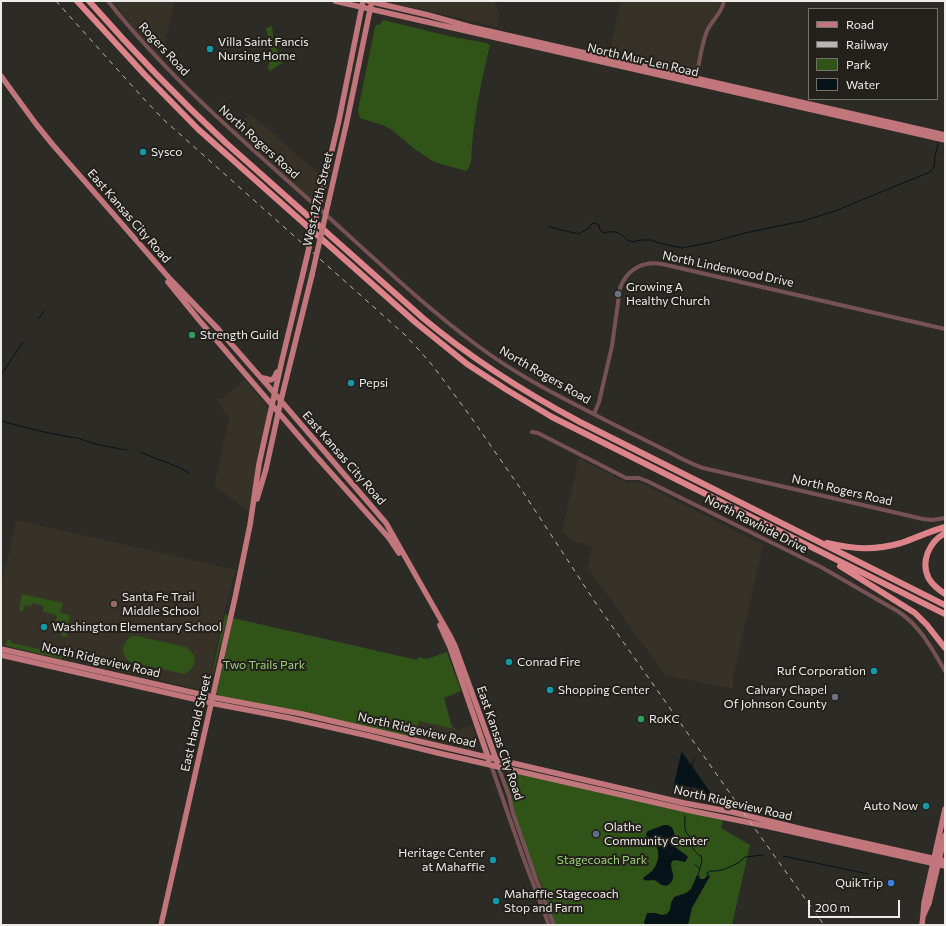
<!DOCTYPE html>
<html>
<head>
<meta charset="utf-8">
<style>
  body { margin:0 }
  #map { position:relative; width:946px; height:926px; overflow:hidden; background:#2d2b26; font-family:Commissioner,sans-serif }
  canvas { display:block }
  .frame { position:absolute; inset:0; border:2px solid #eeece9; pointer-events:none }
  .legend { position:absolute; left:808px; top:8px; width:130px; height:92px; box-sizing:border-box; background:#24211c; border:1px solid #75726e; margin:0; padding:5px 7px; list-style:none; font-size:12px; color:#eeece9 }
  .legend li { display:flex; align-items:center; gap:8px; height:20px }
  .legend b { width:20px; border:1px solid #75726e }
  .scale { position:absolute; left:808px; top:900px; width:92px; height:18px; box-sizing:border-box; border:2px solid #eeece9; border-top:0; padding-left:5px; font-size:12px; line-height:14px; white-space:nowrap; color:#eeece9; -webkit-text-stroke:3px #24211c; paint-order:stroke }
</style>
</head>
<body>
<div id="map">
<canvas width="946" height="926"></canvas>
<div class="frame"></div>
<ul class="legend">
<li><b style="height:5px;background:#c0767b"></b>Road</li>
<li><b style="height:5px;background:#b9b7b3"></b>Railway</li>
<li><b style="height:11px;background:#305418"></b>Park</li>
<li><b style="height:11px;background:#061318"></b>Water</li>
</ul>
<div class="scale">200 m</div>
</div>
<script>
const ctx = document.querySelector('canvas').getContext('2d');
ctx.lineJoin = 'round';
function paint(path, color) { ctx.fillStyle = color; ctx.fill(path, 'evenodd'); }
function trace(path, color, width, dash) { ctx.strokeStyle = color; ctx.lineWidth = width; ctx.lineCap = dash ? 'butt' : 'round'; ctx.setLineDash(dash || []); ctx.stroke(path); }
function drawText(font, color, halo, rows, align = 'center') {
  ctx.font = font + ' Commissioner,sans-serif'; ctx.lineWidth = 4; ctx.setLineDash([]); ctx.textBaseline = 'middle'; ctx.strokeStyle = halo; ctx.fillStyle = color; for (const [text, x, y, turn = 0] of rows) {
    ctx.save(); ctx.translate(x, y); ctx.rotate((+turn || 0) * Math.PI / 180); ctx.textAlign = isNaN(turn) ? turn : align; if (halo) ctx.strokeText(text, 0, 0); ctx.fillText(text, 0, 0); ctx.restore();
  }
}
const built = new Path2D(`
  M113,1H174L162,60L139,35Z
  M384,1H494L498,10L499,15L498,27Z
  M621,1H722L716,13L705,29L695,72L694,73L609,53Z
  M250,113L321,176L314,202L234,130Z
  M245,380L265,404L268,409V412L248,511L214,486L229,418L215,398L221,399Z
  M579,458L627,483H641L763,545L733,677V689L665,675L588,568L592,546L576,542L562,532Z
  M16,520L236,570L233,578L228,600L225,608L207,691L1,645V589Z
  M419,721L458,730L472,725L478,743L477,748L474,751L414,739Z`);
const green = new Path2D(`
  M383,20L453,37L487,43L490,45C482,78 475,112 472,145C471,153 473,165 466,171L434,162L416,150L392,130L385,126L360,118L358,110L375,27L376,25H379Z
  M272,26L274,44L284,62L270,71L268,68L271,54L272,53L266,28Z
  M22,594L63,603L60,613L70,615L66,635H68V637L61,636L63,622L56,621L57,615L45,612L43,611L44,606L32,603L31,606L27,605V606H24L23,611H19Z
  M225,614L227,615L228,616L211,681L210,682L211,684L208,692Z
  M233,618L417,660L418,657L427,659L447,652L461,691L444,698L452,727L458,730L419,721L414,739L218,696L217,694V691Z
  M132,636H137L186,647C198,656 198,667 184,674L130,662C120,654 121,643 132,636Z
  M8,640H11V643L53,652L54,650L63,655L61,659L7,646L5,645Z
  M513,772L723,819L721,828L750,845L732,925H556L538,876L534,869L513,809L511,797L507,783V777L509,775Z`);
const water = new Path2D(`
  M682,752L713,796L714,799L713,801L698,797L697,794L698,788L683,786L681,793L675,792L673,789L681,753Z
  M664,825C677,824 674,838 675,847L686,855L688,857L685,862L676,860L672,861C670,866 672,869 673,874C674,880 670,888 662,885C659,884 657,881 654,880C651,880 648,881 644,880L643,878L652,871C654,868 656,866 657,862C660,855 658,846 652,840C651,839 648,838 647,837L646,834L648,831Z
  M697,875L699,876L700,879H704L707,876L709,875L710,876L692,908L688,925H645L644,922L647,913H655L662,915L667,914L670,910L671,903L674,897L686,893L691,889Z`);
const stream = new Path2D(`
  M548,226L554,228L578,234L589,228L591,224L595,223L599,225L600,230L604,233C614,230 621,232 627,240L633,242L641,240H651L659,243L682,248L712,242L745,233L803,221L835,211L930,172L934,167L935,156L938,144
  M38,319L44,311
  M1,375L23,342
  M1,421L39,431L70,437C77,437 85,441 92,443C104,446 115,448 127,450
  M140,452L183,469L190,474
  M692,768L693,762L695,759
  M689,797L691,787
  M685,816C685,821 684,828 686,832C689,838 688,832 690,838C691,845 693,852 701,856L702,861L698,875
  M783,856L868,874
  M695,865L699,868
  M708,876L707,873L710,871H717L725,869L738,863L745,857L763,855`);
const minor = new Path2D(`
  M108,1C168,77 243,141 315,205C369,253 420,303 478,346C522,379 572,403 621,428C637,436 653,444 669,452C680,458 691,464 703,468L923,519L932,520L945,518
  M696,80C699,64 701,46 707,31C712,20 722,13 724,1
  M594,414L599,402L612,346L620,288C627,269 643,261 662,264L945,329
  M532,432L538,433L626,478H639L647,481L821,567L899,612C921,627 932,649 945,671
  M491,765L523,857L549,925
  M498,766L509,796L513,813L535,876L554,925`);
const major = new Path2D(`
  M335,1L945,140
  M368,1L428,15L471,27L945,135
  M1,76L36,124L53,145L170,279L219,330L269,387L386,523L449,634L455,646L497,762
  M321,197L339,120L363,1
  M328,204L347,121L371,5
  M168,282L199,320L315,455L382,530L389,538L399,553
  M263,378L271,380L274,378L277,372
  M257,499L266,469L281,400L312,275
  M440,625L450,647L489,760
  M1,649L217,698L302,714L684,803L732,812L806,830L945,861
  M1,655L216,704L289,718L369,736L438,753L692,811L766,826L945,866
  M923,916L924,903L945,809
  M161,925L235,598L250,525L259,464L282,360L304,269
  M922,925L923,916L929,903L945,835`);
const highway = new Path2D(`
  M77,1L145,75L198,129L415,322L467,364L507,390L552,417L945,614
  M89,1C132,50 178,98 226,143L424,319C472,359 524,392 580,422L945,605
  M945,533C929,542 920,562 929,579C933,585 939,590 945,594
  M827,543C853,549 874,551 901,543C916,538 930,531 945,527
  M840,566L915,613L927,625L945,648`);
const rail = new Path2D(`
  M56,1L143,98L164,120L404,334L419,350L433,366L468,413L523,492L595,602L758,833L824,925`);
const majorBridge = new Path2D(`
  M304,269L321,197
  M312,275L328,204`);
const markers = [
  [210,49,4,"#0f9aa8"],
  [143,152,4,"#0f9aa8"],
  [618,294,4,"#6b7280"],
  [192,335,4,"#2e9e5b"],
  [351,383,4,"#0f9aa8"],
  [114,604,4,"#8d6e63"],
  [44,627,4,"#0f9aa8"],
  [509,662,4,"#0f9aa8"],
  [874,671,4,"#0f9aa8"],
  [550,690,4,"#0f9aa8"],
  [835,697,4,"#6b7280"],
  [641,719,4,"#2e9e5b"],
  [926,806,4,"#0f9aa8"],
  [596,834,4,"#5c6f8a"],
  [493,860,4,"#0f9aa8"],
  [891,883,4,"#3f7fe0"],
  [496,901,4,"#0f9aa8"]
];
const poiNames = [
  ["Villa Saint Fancis",218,42],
  ["Nursing Home",218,56],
  ["Sysco",151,152],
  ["Growing A",626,287],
  ["Healthy Church",626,301],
  ["Strength Guild",200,335],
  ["Pepsi",359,383],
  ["Santa Fe Trail",122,597],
  ["Middle School",122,611],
  ["Washington Elementary School",52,627],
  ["Conrad Fire",517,662],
  ["Ruf Corporation",866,671,"right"],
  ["Shopping Center",558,690],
  ["Calvary Chapel",827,690,"right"],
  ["Of Johnson County",827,704,"right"],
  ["RoKC",649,719],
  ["Auto Now",918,806,"right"],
  ["Olathe",604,827],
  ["Community Center",604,841],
  ["Heritage Center",485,853,"right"],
  ["at Mahaffie",485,867,"right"],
  ["QuikTrip",883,883,"right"],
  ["Mahaffie Stagecoach",504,894],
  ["Stop and Farm",504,908]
];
const streetNames = [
  ["Rogers Road",164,49,47],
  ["North Mur-Len Road",643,60,13],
  ["North Rogers Road",259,142,42],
  ["West 127th Street",318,199,-77],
  ["East Kansas City Road",129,216,49],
  ["North Lindenwood Drive",728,269,12],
  ["North Rogers Road",545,375,30],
  ["East Kansas City Road",344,458,49],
  ["North Rogers Road",842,490,13],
  ["North Rawhide Drive",756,524,27],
  ["North Ridgeview Road",101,660,13],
  ["East Harold Street",196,723,-77],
  ["North Ridgeview Road",417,730,13],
  ["East Kansas City Road",500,743,71],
  ["North Ridgeview Road",733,803,13]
];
const parkNames = [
  ["Two Trails Park",264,665],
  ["Stagecoach Park",602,860]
];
paint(built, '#373227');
paint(green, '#305418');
paint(water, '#061318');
trace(stream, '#061318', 1);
trace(minor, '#775254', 4);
trace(major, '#c0767b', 5.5);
trace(highway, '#dd848a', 6);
trace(rail, '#b9b7b3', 1, [5, 5]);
trace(majorBridge, '#c0767b', 5.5);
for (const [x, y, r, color] of markers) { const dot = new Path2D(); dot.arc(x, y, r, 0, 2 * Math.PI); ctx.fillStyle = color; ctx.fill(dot); trace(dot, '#24211c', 1.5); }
drawText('12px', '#eeece9', '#24211c', poiNames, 'left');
drawText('12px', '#eeece9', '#24211c', streetNames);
drawText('12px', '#97d375', '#24211c', parkNames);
</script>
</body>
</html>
